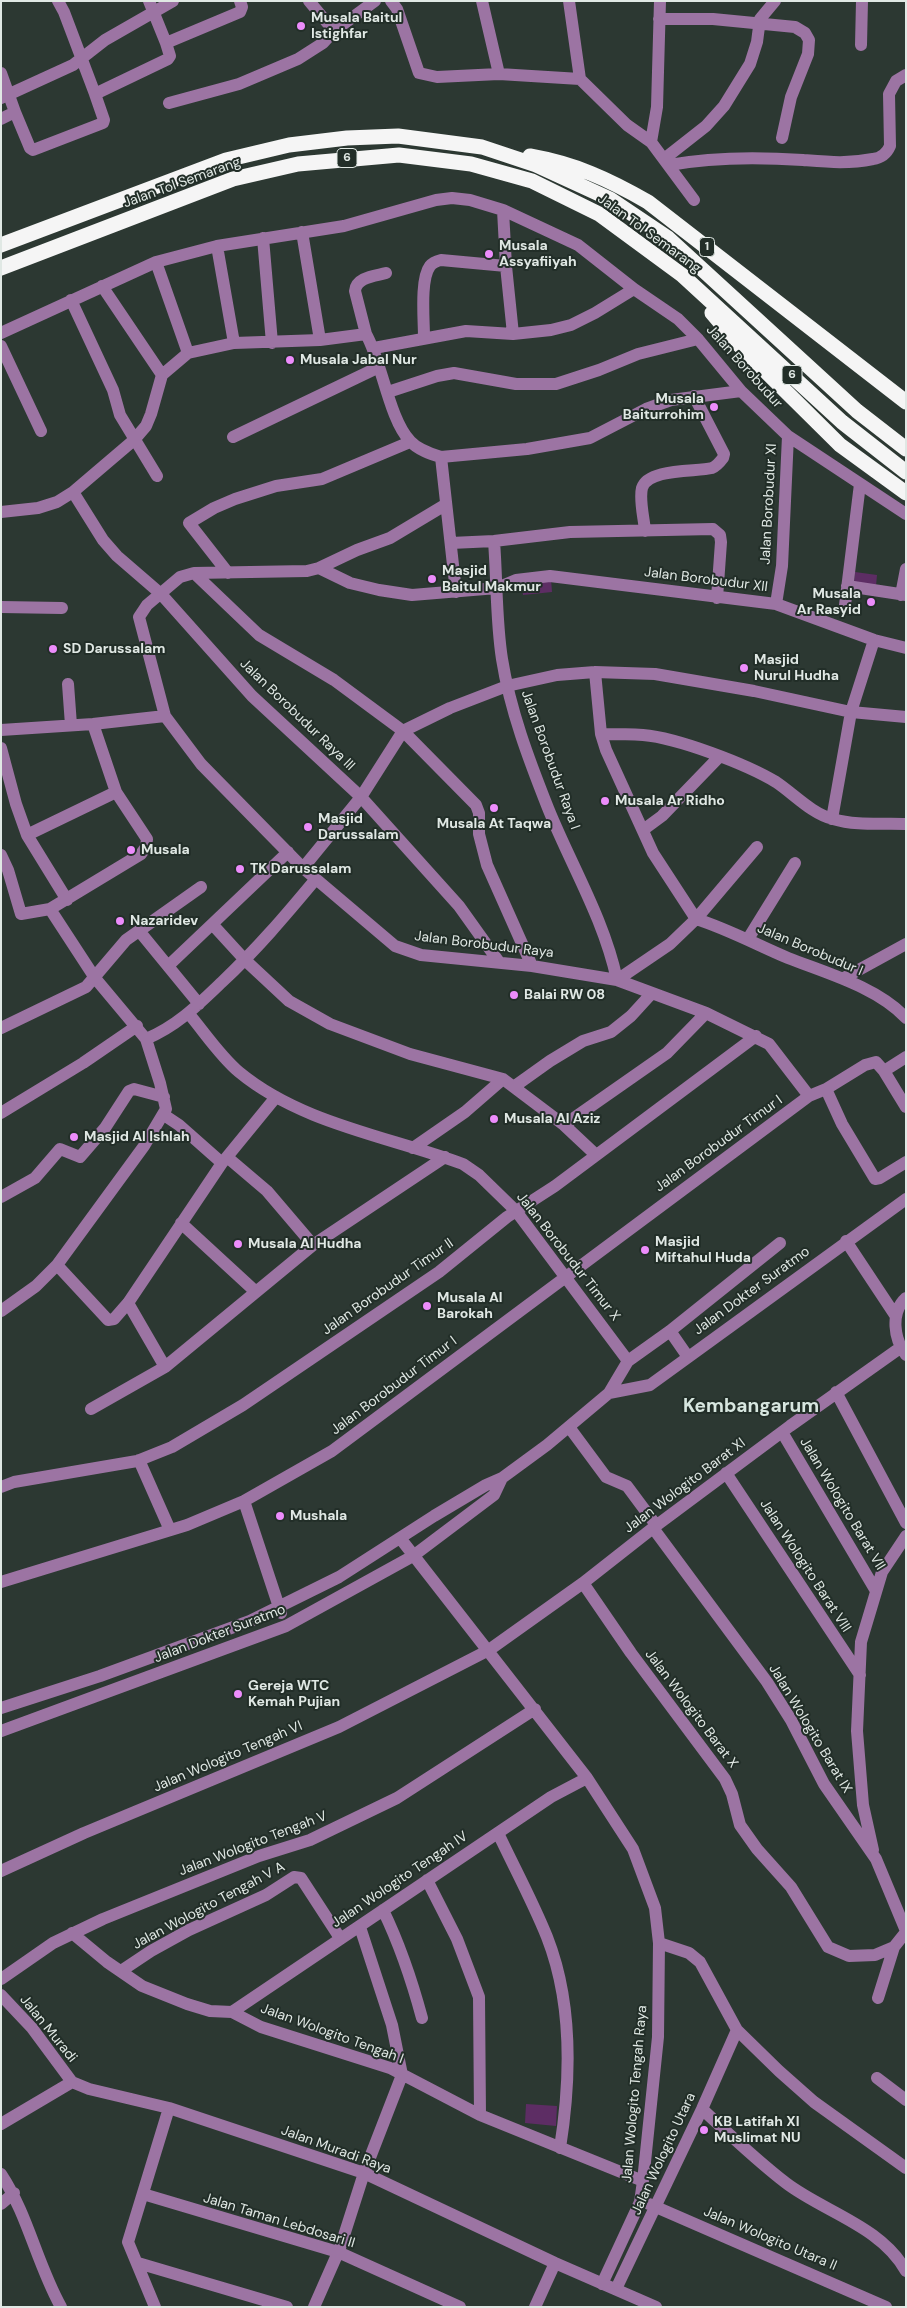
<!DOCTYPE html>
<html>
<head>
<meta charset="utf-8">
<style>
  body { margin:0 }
  #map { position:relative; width:907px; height:2308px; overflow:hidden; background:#2c3832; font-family:"DM Sans",sans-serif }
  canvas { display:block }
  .frame { position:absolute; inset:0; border:2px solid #e0e8e4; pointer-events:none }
</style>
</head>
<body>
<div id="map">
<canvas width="907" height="2308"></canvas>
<div class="frame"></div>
</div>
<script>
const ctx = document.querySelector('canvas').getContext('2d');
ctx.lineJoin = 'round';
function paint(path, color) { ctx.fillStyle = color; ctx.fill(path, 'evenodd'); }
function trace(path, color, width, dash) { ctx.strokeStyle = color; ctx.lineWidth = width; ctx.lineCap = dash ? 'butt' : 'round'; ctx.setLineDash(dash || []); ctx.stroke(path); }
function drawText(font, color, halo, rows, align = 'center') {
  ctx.font = font + ' "DM Sans",sans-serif'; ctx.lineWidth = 4; ctx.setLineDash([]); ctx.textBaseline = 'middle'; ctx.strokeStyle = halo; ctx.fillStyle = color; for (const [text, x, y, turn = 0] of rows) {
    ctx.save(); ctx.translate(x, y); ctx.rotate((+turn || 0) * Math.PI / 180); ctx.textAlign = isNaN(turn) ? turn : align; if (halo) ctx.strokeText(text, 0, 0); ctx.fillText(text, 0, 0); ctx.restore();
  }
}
const green = new Path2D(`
  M855,572L877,575L876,586L854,582Z
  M551,579L552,592L523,595L521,582Z
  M526,2104L557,2106L556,2126L525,2123Z`);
const minor = new Path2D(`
  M58,1L64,12L95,94
  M149,1L166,43
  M309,1L334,31
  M391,1L397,9L419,73L437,77L499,74L580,79L627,125L651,142L694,200
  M482,1L499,74
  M569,1L580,79
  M659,19H713L795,27L805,33L809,40L808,54L791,97L782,138
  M861,45L862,1
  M1,73L15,112
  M1,98L73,65L105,40L173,1
  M169,103L239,84L298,59L323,43L334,31L375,1
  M1,119L15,112L30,148L33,150L103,123L104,120L95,94L168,59L170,56L166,43L240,12L242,7L240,1
  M651,142L657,107L660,1
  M664,159L706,126L724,106L750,64L757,42L760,19L775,1
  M669,165C712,157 760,157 803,160C828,162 848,164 873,159C881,158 887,153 890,146L889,94L896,81L906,75
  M503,210L506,266L513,334
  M302,232L320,340
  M263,238L272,343
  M217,246L234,343
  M156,262L188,353
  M102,286L162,375
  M71,300L113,390L120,415L157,476
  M1,333L156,262L217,246L344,226L436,200L452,198L470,200L503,210L578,245L634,289L678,319L698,339L741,391L788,436L906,514
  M366,334L355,291C356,277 375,276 386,273
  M424,337C424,320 420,279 430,266C433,262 437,261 441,260L506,266
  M1,346L41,431
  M374,348L466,331L513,334L551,330L571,325L595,313L634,289
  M388,392L437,376L454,373L516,384H556L599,370L638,354L698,339
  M233,437L379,367
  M441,457L527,449L590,438L646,409L671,400L741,391
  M73,492L103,540L117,556L161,594L252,696L361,797L459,906L499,962
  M1,512L38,508L57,502L73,492L134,440L146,426L151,414L162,375L188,353L234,343L320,340L366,334C382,362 389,419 410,441C418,450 431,454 441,457L456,592
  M645,531C644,518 639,500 642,488C648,468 696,472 712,468C717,466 720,462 723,458L724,454L694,396
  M494,541C497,580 496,621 502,659C510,710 529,760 548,808C571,865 604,919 617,980
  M451,543L494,541L570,532L713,529L720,535L721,542L717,598
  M319,568L357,550L390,538L445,505
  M194,573L259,635L334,680L403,731L476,805L479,813V834L487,865L532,966
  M228,573L189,523L214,508L235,499L276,486L322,479L410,442
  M847,586L906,595
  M901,595L906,569
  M776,604L782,566L788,436
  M845,605L860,484
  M1,607L62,608
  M595,672L601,734L606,750L653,853L696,919
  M68,684L71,725
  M1,730L93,724L165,716
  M601,734C615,734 629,734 643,735C678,738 746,764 776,782C794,794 812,814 833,819C856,826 882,823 906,824
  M1,748L16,804L27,835L67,900
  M832,819L851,712L874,640
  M643,830L662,816L719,757
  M27,835L116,792
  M1,855L8,870L21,914L50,909L141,854L146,847L147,839L116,792L93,724
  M303,868L361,797L403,731L450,708L507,686L557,675L595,672L655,674L754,691L851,712L906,717
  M696,919C728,929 757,945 788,958C826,973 877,987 906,1018
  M213,925L245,960L289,1001L330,1024L410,1054L503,1079L564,1125L596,1155
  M140,932L199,1004
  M748,939L795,863
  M168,966L288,852
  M844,978L906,944
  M617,980L670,944L696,919L757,847
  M189,1014C205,1033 220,1056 239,1072C302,1124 388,1136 463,1164L479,1175L516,1211L628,1361
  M1,1028L86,987L126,940L201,887
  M146,1039C177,1026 198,1005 222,982C257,949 285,916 315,880
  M884,1071L906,1057
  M515,1086L550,1061L583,1041L611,1032L631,1016L652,993
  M826,1089L865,1065L876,1062L884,1071L906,1107
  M809,1096L769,1044L706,1013L617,980L532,966L421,955L395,946L303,868L201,764L165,716L139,617L147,605L180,577L194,573L307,571L319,568L350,583L379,590L412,595L497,588L516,580L550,576L776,604L874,640L906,648
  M1,1113L83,1063L137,1026
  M164,1115L179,1125L222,1163
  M564,1125L667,1053L706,1013
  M413,1148L465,1112L503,1079
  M227,1157L267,1191L313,1245
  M1,1197L35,1178L60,1149L80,1157L105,1128L129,1091L134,1089L164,1097
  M181,1223L256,1292
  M846,1241L895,1315
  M57,1265L108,1320L114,1319L128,1303L222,1163L276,1097
  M906,1298C890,1313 894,1339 906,1355
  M128,1303L165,1367
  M1,1311L36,1286L57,1265L144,1146L166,1109L160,1083L146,1039L95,978L50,909
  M670,1331L688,1357
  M836,1392L906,1523
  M609,1393L650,1385L906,1199
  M91,1409L165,1367L313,1245L445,1157
  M569,1427L606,1477L627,1486L656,1525
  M782,1432L876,1591
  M139,1460L170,1530
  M726,1473L860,1675
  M1,1487L14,1482L137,1461L172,1447L243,1405L439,1272L507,1217L555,1186L756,1036
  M244,1501L281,1613
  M653,1528L767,1682L791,1720L824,1784L876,1859L906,1931
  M400,1538L587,1778L633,1849L655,1908L659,1943L658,2037L643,2181L640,2202L602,2284
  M1,1582L187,1525L244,1501L332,1451L809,1096L826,1089L842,1124L875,1179L880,1178L906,1162
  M583,1583L631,1653L725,1779L732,1794L740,1825L757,1849L791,1887L828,1947L849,1956L875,1955L894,1947
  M1,1708L100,1676L250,1621L339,1577L434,1516L486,1485L502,1478L547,1445L609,1393L628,1361L670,1331L780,1243
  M1,1731L286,1626L413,1556L494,1495L502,1478
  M498,1833C514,1867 533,1902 547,1937C573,2003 571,2079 560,2148
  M873,1850L863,1805L857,1731L861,1642L882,1572L906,1536
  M1,1871L84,1833L339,1727L489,1650L583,1583L653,1528L790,1426L900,1348
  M427,1880L457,1939L479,1997L480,2115
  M383,1910C400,1945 412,1981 422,2018
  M72,1933L107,1962L142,1986L187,2004L210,2011L232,2012L261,2027L390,2068L480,2115L643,2181
  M659,1943L689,1953L700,1962L737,2030L779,2071L814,2102L906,2168
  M121,1971L151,1951L189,1930L266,1895L294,1877L301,1878L340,1938
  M1,1979L53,1943L103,1919L259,1856L310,1840L397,1798L535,1709
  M1,1995L32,2028L72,2082
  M878,1998L894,1947L906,1932
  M232,2012L551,1797L587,1778
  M877,2078L906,2100
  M702,2109C729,2134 756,2160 786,2183C824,2212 881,2226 906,2271
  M1,2124L72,2082L89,2089L169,2108L364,2173L555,2263L656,2307
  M1,2174C28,2215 37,2264 61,2307
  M143,2194L338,2252L460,2307
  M1,2204L14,2193
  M649,2204L886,2307
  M138,2263L287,2307
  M616,2289L702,2109L737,2030
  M155,2307L128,2242L169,2108
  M314,2307L340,2248L364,2173L402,2075L392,2025L360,1927
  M535,2307L555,2263`);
const highway = new Path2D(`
  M530,156C575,164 608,179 648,202L906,402
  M1,245L226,160L289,145L347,138L398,136L482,147L536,165L610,199L668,238L857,411L906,449
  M1,268L233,179L298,164L399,155L471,164L532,181L599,214L682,275L842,422L906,472
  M712,313L739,345L840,445L906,493`);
const markers = [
  [301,26,5,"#ec8cfb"],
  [489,254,5,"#ec8cfb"],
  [290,360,5,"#ec8cfb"],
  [714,407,5,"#ec8cfb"],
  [432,579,5,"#ec8cfb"],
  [871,602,5,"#ec8cfb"],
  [53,649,5,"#ec8cfb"],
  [744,668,5,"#ec8cfb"],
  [605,801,5,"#ec8cfb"],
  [494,808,5,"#ec8cfb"],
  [308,827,5,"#ec8cfb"],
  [131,850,5,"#ec8cfb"],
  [240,869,5,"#ec8cfb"],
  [120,921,5,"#ec8cfb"],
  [514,995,5,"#ec8cfb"],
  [494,1119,5,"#ec8cfb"],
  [74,1137,5,"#ec8cfb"],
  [238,1244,5,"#ec8cfb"],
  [645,1250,5,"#ec8cfb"],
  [427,1306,5,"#ec8cfb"],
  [280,1516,5,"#ec8cfb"],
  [238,1694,5,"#ec8cfb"],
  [704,2130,5,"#ec8cfb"]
];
const shields = [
  [347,158,20],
  [707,247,15],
  [792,375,20]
];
const shieldNames = [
  ["6",347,158],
  ["1",707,247],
  ["6",792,375]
];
const poiNames = [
  ["Musala Baitul",311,18],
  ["Istighfar",311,34],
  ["Musala",499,246],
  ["Assyafiiyah",499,262],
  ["Musala Jabal Nur",300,360],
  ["Musala",704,399,"right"],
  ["Baiturrohim",704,415,"right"],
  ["Masjid",442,571],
  ["Baitul Makmur",442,587],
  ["Musala",861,594,"right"],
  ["Ar Rasyid",861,610,"right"],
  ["SD Darussalam",63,649],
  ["Masjid",754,660],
  ["Nurul Hudha",754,676],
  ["Musala Ar Ridho",615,801],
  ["Masjid",318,819],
  ["Darussalam",318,835],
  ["Musala At Taqwa",494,824,"center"],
  ["Musala",141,850],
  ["TK Darussalam",250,869],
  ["Nazaridev",130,921],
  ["Balai RW 08",524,995],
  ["Musala Al Aziz",504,1119],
  ["Masjid Al Ishlah",84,1137],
  ["Masjid",655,1242],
  ["Miftahul Huda",655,1258],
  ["Musala Al Hudha",248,1244],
  ["Musala Al",437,1298],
  ["Barokah",437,1314],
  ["Mushala",290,1516],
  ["Gereja WTC",248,1686],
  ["Kemah Pujian",248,1702],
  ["KB Latifah XI",714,2122],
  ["Muslimat NU",714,2138]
];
const streetNames = [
  ["Jalan Tol Semarang",182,183,-20],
  ["Jalan Tol Semarang",649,234,36],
  ["Jalan Borobudur",744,367,48],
  ["Jalan Borobudur XI",769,504,-87],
  ["Jalan Borobudur XII",706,580,7],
  ["Jalan Borobudur Raya III",297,715,44],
  ["Jalan Borobudur Raya I",550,760,70],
  ["Jalan Borobudur Raya",484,945,7],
  ["Jalan Borobudur I",810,950,23],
  ["Jalan Borobudur Timur I",719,1144,-36],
  ["Jalan Borobudur Timur X",568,1257,52],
  ["Jalan Borobudur Timur II",388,1287,-35],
  ["Jalan Dokter Suratmo",752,1291,-36],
  ["Jalan Borobudur Timur I",394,1386,-37],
  ["Jalan Wologito Barat XI",685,1486,-37],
  ["Jalan Wologito Barat VII",842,1504,59],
  ["Jalan Wologito Barat VIII",805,1566,57],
  ["Jalan Dokter Suratmo",220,1634,-21],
  ["Jalan Wologito Barat X",691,1709,53],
  ["Jalan Wologito Barat IX",810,1729,59],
  ["Jalan Wologito Tengah VI",228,1757,-23],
  ["Jalan Wologito Tengah V",253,1844,-21],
  ["Jalan Wologito Tengah IV",400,1880,-34],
  ["Jalan Wologito Tengah V A",209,1906,-28],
  ["Jalan Muradi",48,2029,51],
  ["Jalan Wologito Tengah I",332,2034,20],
  ["Jalan Wologito Tengah Raya",635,2094,-85],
  ["Jalan Muradi Raya",336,2150,20],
  ["Jalan Wologito Utara",664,2154,-65],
  ["Jalan Taman Lebdosari II",279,2221,17],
  ["Jalan Wologito Utara II",770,2239,23]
];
const districtNames = [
  ["Kembangarum",751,1407]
];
paint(green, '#5d2d64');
trace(minor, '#9c74a3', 12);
trace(highway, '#f5f5f5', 15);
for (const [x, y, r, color] of markers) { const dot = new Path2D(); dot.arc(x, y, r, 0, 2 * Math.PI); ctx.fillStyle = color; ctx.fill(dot); trace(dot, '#222e28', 2); }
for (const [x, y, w] of shields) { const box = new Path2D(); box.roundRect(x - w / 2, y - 9.5, w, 19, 4); ctx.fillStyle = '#222e28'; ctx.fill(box); trace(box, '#e0e8e4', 1); }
drawText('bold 12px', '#e0e8e4', null, shieldNames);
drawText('bold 14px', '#e0e8e4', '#222e28', poiNames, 'left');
drawText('14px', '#e0e8e4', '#222e28', streetNames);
drawText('bold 19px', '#d7e6df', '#222e28', districtNames);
</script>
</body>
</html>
